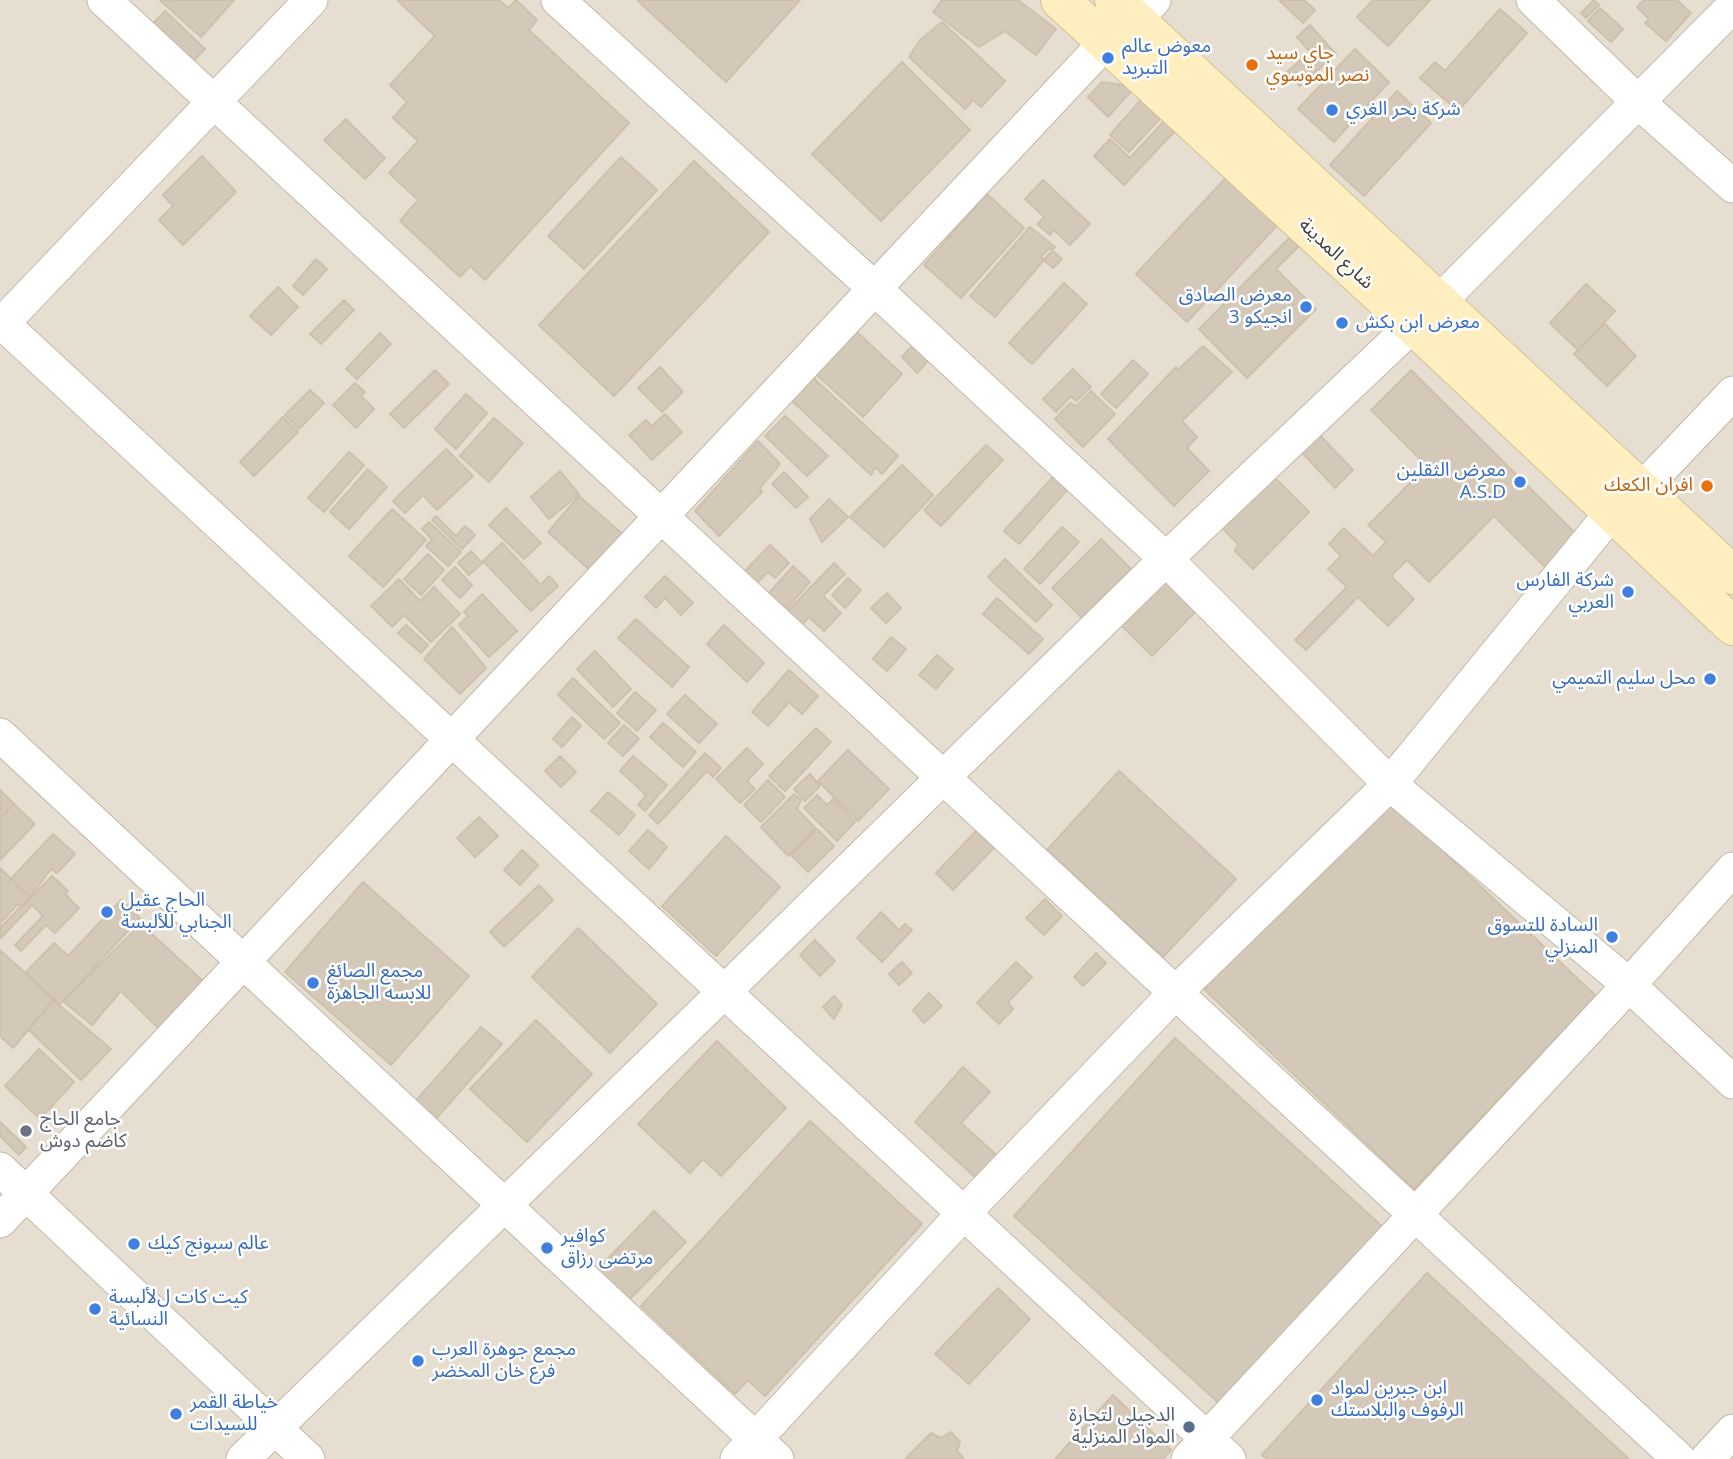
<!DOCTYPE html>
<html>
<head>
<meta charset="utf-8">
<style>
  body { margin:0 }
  canvas { display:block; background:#f2ede3 }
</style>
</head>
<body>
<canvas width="1733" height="1459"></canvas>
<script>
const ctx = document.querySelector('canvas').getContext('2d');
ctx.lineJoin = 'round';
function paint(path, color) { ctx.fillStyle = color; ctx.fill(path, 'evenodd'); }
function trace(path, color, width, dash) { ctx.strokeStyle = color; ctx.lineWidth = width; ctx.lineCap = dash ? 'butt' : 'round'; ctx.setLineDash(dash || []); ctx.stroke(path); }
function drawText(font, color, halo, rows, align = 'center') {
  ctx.font = font + ' "Open Sans","Noto Sans Arabic",sans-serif'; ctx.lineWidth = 5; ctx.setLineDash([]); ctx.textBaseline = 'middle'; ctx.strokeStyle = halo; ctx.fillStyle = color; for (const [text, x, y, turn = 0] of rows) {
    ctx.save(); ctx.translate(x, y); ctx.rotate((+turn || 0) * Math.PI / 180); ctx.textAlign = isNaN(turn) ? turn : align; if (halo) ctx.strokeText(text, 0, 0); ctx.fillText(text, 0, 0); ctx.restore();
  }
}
const residential = new Path2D(`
  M0,0H1733V1459H0Z`);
const building = new Path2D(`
  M160,0H234L201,37Z
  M397,0H499L508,8L516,0L537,20L529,30L629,123L485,280L470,266L460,277L400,221L418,200L389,173L418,141L393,118L407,102L390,85L435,36Z
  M637,0H800L726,82Z
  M942,0H1018L1056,29L1036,55L1005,31L979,47L933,12Z
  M1279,0H1304L1315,10L1303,23Z
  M1373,0H1430L1388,46L1357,17Z
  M1594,0L1599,5L1586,18L1581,13Z
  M1644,0H1677L1691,13L1666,41L1645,23L1649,19L1637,7Z
  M1600,8L1623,29L1611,42L1588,21Z
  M1500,9L1527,33L1458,111L1420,78L1435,62L1445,71Z
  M165,11L205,49L184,71L144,33Z
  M942,22L1005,81L981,107L973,100L965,109L909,57L920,40Z
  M1310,25L1336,54L1300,86L1287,72L1310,52L1297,37Z
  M1355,49L1389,82L1334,142L1298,109Z
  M902,62L970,130L881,221L812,154Z
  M1102,82L1135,87L1108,117L1088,97Z
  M1397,91L1431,123L1364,196L1330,165Z
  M1146,94L1166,112L1129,152L1110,135Z
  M346,119L385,158L365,179L324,140Z
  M1165,120L1176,130L1124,185L1094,156L1110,139L1130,158Z
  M202,156L236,192L183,245L159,220L173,206L163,195Z
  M621,157L657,190L584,269L548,236Z
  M694,161L769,232L614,396L539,325Z
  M1234,169L1285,217L1187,322L1136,274Z
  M1043,180L1090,224L1070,245L1054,230L1050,235L1037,224L1044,217L1025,199Z
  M987,194L1024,228L961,298L924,265Z
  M1030,227L1055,247L995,317L970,296Z
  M1290,237L1299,246L1276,269L1316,309L1247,378L1199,329Z
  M1050,248L1062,259L1053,268L1041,257Z
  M316,259L327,269L303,295L293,286Z
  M1064,283L1087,304L1032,364L1009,343Z
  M1586,284L1615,311L1578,350L1550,323Z
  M278,287L298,307L271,335L250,316Z
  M344,300L354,310L321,344L310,334Z
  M846,322L902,374L863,417L806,365Z
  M1605,324L1636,356L1607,386L1574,354Z
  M380,333L391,344L357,379L346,369Z
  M918,339L933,355L917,373L902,357Z
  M1203,346L1232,372L1182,421L1197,437L1187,448L1209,471L1174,506L1108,439L1176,367L1178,370Z
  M1133,360L1148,374L1116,408L1101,394Z
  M660,367L683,392L662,412L638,388Z
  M1073,369L1091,387L1076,401L1071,396L1056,412L1043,399Z
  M435,370L449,384L404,428L390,414Z
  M1411,370L1583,541L1551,573L1494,516L1429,582L1407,560L1391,576L1414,599L1388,626L1358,597L1306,650L1295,640L1347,587L1328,569L1341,556L1329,544L1344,528L1373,556L1386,542L1368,525L1427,466L1371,410Z
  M809,374L898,456L882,474L876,467L871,475L788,397Z
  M355,383L365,392L361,396L374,409L356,428L333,405Z
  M310,390L324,403L299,429L285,415Z
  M1091,391L1115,414L1083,447L1055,419L1070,403L1076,406Z
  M466,394L487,413L456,449L435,429Z
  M665,414L682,432L652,460L629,435L646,420L652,426Z
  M785,416L828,456L807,476L765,436Z
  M283,417L298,432L254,476L240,462Z
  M494,418L523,443L489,482L460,456Z
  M1312,427L1353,470L1335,488L1294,444Z
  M758,441L780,464L760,488L762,492L719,536L695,511Z
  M986,445L1003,460L941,526L924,510Z
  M446,449L473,476L437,510L423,495L405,513L393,501Z
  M349,452L364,465L324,512L308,498Z
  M902,465L933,495L884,547L850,517Z
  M1061,468L1075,481L1019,544L1004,531Z
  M368,469L387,487L349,529L330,512Z
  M560,471L579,494L549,519L531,497Z
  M784,472L808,497L796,508L772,484Z
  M1272,475L1309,512L1253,569L1235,551L1238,544L1221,527Z
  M579,496L627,538L595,575L548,532Z
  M829,499L848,517L822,542L810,519Z
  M506,508L541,543L524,559L489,525Z
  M392,509L426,540L383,587L349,556Z
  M436,516L456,536L465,526L475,535L462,549L432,520Z
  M429,522L461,552L448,566L426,546L432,539L422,529Z
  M1062,527L1079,542L1040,584L1024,569Z
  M1101,539L1131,569L1082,618L1052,588Z
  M502,543L541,585L549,576L558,586L531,611L483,561Z
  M770,545L789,563L775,578L768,572L752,588L740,576Z
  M471,551L482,563L469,575L458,563Z
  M428,554L444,570L421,595L404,579Z
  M1005,559L1052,605L1036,622L988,577Z
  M834,563L845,574L823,596L841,613L824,631L809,617L795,632L781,618Z
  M793,566L810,582L780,616L763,600Z
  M455,567L472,585L460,598L442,580Z
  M1162,574L1198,609L1152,656L1116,620Z
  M665,576L693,603L681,615L665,598L656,608L645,597Z
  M848,578L861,590L845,608L832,595Z
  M399,579L420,601L434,587L460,614L431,642L404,615L392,627L371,606Z
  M887,593L901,608L886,623L871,608Z
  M482,594L517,631L489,657L459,625L468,616L464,612Z
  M997,598L1043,639L1029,654L983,614Z
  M636,619L689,667L672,687L618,638Z
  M406,625L428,645L421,653L398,633Z
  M724,625L764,663L747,682L707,644Z
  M452,627L486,668L460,694L424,659Z
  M891,637L906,649L887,671L873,659Z
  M595,651L631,689L613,707L577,669Z
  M937,655L953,669L936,689L919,675Z
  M789,670L818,696L802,714L789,702L768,726L752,712Z
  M573,678L620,723L604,739L558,695Z
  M635,692L656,710L637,731L617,713Z
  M685,695L717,724L699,743L667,714Z
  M572,717L581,726L562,747L553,739Z
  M663,723L696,752L683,767L650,737Z
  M624,725L639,739L623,756L608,743Z
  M816,728L831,742L785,791L769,776Z
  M747,748L763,764L747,781L755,789L740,803L716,779Z
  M848,750L889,789L858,821L818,781Z
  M705,753L721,768L713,777L707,771L658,824L649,815Z
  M560,756L576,772L561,787L545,771Z
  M633,756L667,785L645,811L638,805L646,795L620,771Z
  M1119,771L1236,879L1163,957L1047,850Z
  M810,774L820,786L805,801L794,789Z
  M768,780L785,797L761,822L744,805Z
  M0,790L14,804L0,818Z
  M608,792L635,815L619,835L591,811Z
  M794,794L801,800L797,809L815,828L788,856L761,827Z
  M817,795L827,805L833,799L855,822L837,841L804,808Z
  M1385,796L1596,996L1414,1189L1204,989Z
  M14,804L35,824L0,860V818Z
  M479,817L498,836L475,857L457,838Z
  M817,829L834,846L808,872L791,855Z
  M648,830L667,847L649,869L629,851Z
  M976,831L994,848L953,890L936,873Z
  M53,834L75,854L57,873L51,869L30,897L9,881Z
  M726,836L780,887L716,956L662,906Z
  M522,850L538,865L520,885L504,870Z
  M0,868L30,897L0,928Z
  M52,876L68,891L65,894L79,908L55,933L46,925L21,951L15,945L43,916L32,905L1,938L0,923L18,904L23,906Z
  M363,882L469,976L391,1065L285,972Z
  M539,885L553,900L504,947L490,932Z
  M1045,899L1062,916L1044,935L1026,918Z
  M121,900L140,918L59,1005L25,973L54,943L68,956Z
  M881,912L899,930L905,924L912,930L882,962L857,938Z
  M141,924L204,982L160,1030L121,991L92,1025L63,1001Z
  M578,928L657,1004L610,1053L532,977Z
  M815,940L835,961L820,976L800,955Z
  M0,950L54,999L13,1048L0,1036Z
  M1096,953L1106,963L1083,986L1074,977Z
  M902,962L912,973L899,985L889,974Z
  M1016,962L1032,977L1008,1002L1013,1009L999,1024L977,1003Z
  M929,993L942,1006L924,1023L913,1010Z
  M834,996L842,1005L834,1019L823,1007Z
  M54,999L59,1005L111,1049L81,1080L29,1030Z
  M536,1020L592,1074L527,1142L470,1089Z
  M481,1027L502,1044L433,1122L413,1104Z
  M1175,1038L1384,1228L1222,1406L1014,1216Z
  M717,1041L786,1108L721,1176L703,1159L690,1173L638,1124Z
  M39,1049L74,1082L40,1119L5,1086Z
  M963,1067L990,1092L961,1123L1001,1159L978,1180L915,1122Z
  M810,1121L922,1224L765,1396L748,1380L735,1394L641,1306Z
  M0,1122L26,1147L19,1155L0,1136Z
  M654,1211L686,1242L626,1303L595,1272Z
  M1427,1273L1629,1459H1267L1262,1455Z
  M998,1288L1030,1319L969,1384L935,1354Z
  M1113,1395L1171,1450L1163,1459H1055Z
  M951,1432L960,1442L957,1451L964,1459H905L931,1433L941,1438Z`);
const minor = new Path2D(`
  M104,0L1679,1459
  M558,0L874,288L1166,559L1390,784L1629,985L1733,1082
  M1533,0L1637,101L1733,186
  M1136,20L1154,0
  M1439,302L1733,6
  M0,321L1229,1459
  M0,326L311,0
  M1641,490L1733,393
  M0,735L777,1459
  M0,1169L308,1459
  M0,1221L1106,42
  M243,1459L724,992L1166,559L1413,325
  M737,1459L964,1213L1176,992L1390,784L1612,512
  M1188,1459L1629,985L1733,869
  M1707,1459L1733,1431`);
const secondary = new Path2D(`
  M1060,0L1413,325L1733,626
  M1114,0L1733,575`);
const markers = [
  [1108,58,7,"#3f7fe0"],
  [1252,65,7,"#e8710a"],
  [1332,110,7,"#3f7fe0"],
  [1306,307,7,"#3f7fe0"],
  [1342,323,7,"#3f7fe0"],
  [1520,482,7,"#3f7fe0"],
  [1707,486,7,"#e8710a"],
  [1628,592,7,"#3f7fe0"],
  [1710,679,7,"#3f7fe0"],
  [107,912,7,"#3f7fe0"],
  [1612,937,7,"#3f7fe0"],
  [313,983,7,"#3f7fe0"],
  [26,1131,7,"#6b7280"],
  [134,1244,7,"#3f7fe0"],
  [547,1248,7,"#3f7fe0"],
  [95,1309,7,"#3f7fe0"],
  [418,1361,7,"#3f7fe0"],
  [1317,1400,7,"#3f7fe0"],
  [176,1414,7,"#3f7fe0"],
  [1189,1427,7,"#5c6f8a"]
];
const shopNames = [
  ["معوض عالم",1122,47],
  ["التبريد",1122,69],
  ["ِشركة بحر الغري",1346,110],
  ["معرض الصادق",1292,296,"right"],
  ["3 انجيكو",1292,318,"right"],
  ["معرض ابن بكش",1356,323],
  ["معرض الثقلين",1506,471,"right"],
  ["A.S.D",1506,493,"right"],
  ["شركة الفارس",1614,581,"right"],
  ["العربي",1614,603,"right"],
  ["محل سليم التميمي",1696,679,"right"],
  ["الحاج عقيل",121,901],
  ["الجنابي للألبسة",121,923],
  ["السادة للتسوق",1598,926,"right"],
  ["المنزلي",1598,948,"right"],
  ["مجمع الصائغ",327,972],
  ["للابسه الجاهزة",327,994],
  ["كوافير",561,1237],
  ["مرتضى رزاق",561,1259],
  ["عالم سبونج كيك",148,1244],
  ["كيت كات لﻷلبسة",109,1298],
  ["النسائية",109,1320],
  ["مجمع جوهرة العرب",432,1350],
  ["فرع خان المخضر",432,1372],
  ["ابن جبرين لمواد",1331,1389],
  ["الرفوف والبلاستك",1331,1411],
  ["خياطة القمر",190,1403],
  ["للسيدات",190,1425]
];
const foodNames = [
  ["جاي سيد",1266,54],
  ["نصر الموسوي",1266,76],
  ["افران الكعك",1693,486,"right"]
];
const streetNames = [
  ["شارع المدينة",1336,254,43]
];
const worshipNames = [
  ["جامع الحاج",40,1120],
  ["كاضم دوش",40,1142]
];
const serviceNames = [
  ["الدجيلي لتجارة",1175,1416],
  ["المواد المنزلية",1175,1438]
];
paint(residential, '#e6dfd1');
paint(building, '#d4c9b8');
trace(building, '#cfc0ab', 2);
trace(minor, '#c0b8a8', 35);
trace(secondary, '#d4c191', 40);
trace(minor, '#fff', 33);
trace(secondary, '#ffefc0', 38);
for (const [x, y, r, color] of markers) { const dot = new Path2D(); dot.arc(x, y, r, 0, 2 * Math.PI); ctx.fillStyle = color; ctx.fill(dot); trace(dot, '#fff', 2.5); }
drawText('19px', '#366cbe', '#fff', shopNames, 'left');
drawText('19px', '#c56008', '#fff', foodNames, 'left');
drawText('19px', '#443d33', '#fff', streetNames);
drawText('19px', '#5b616d', '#fff', worshipNames, 'left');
drawText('19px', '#4e5e75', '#fff', serviceNames, 'right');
</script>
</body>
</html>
